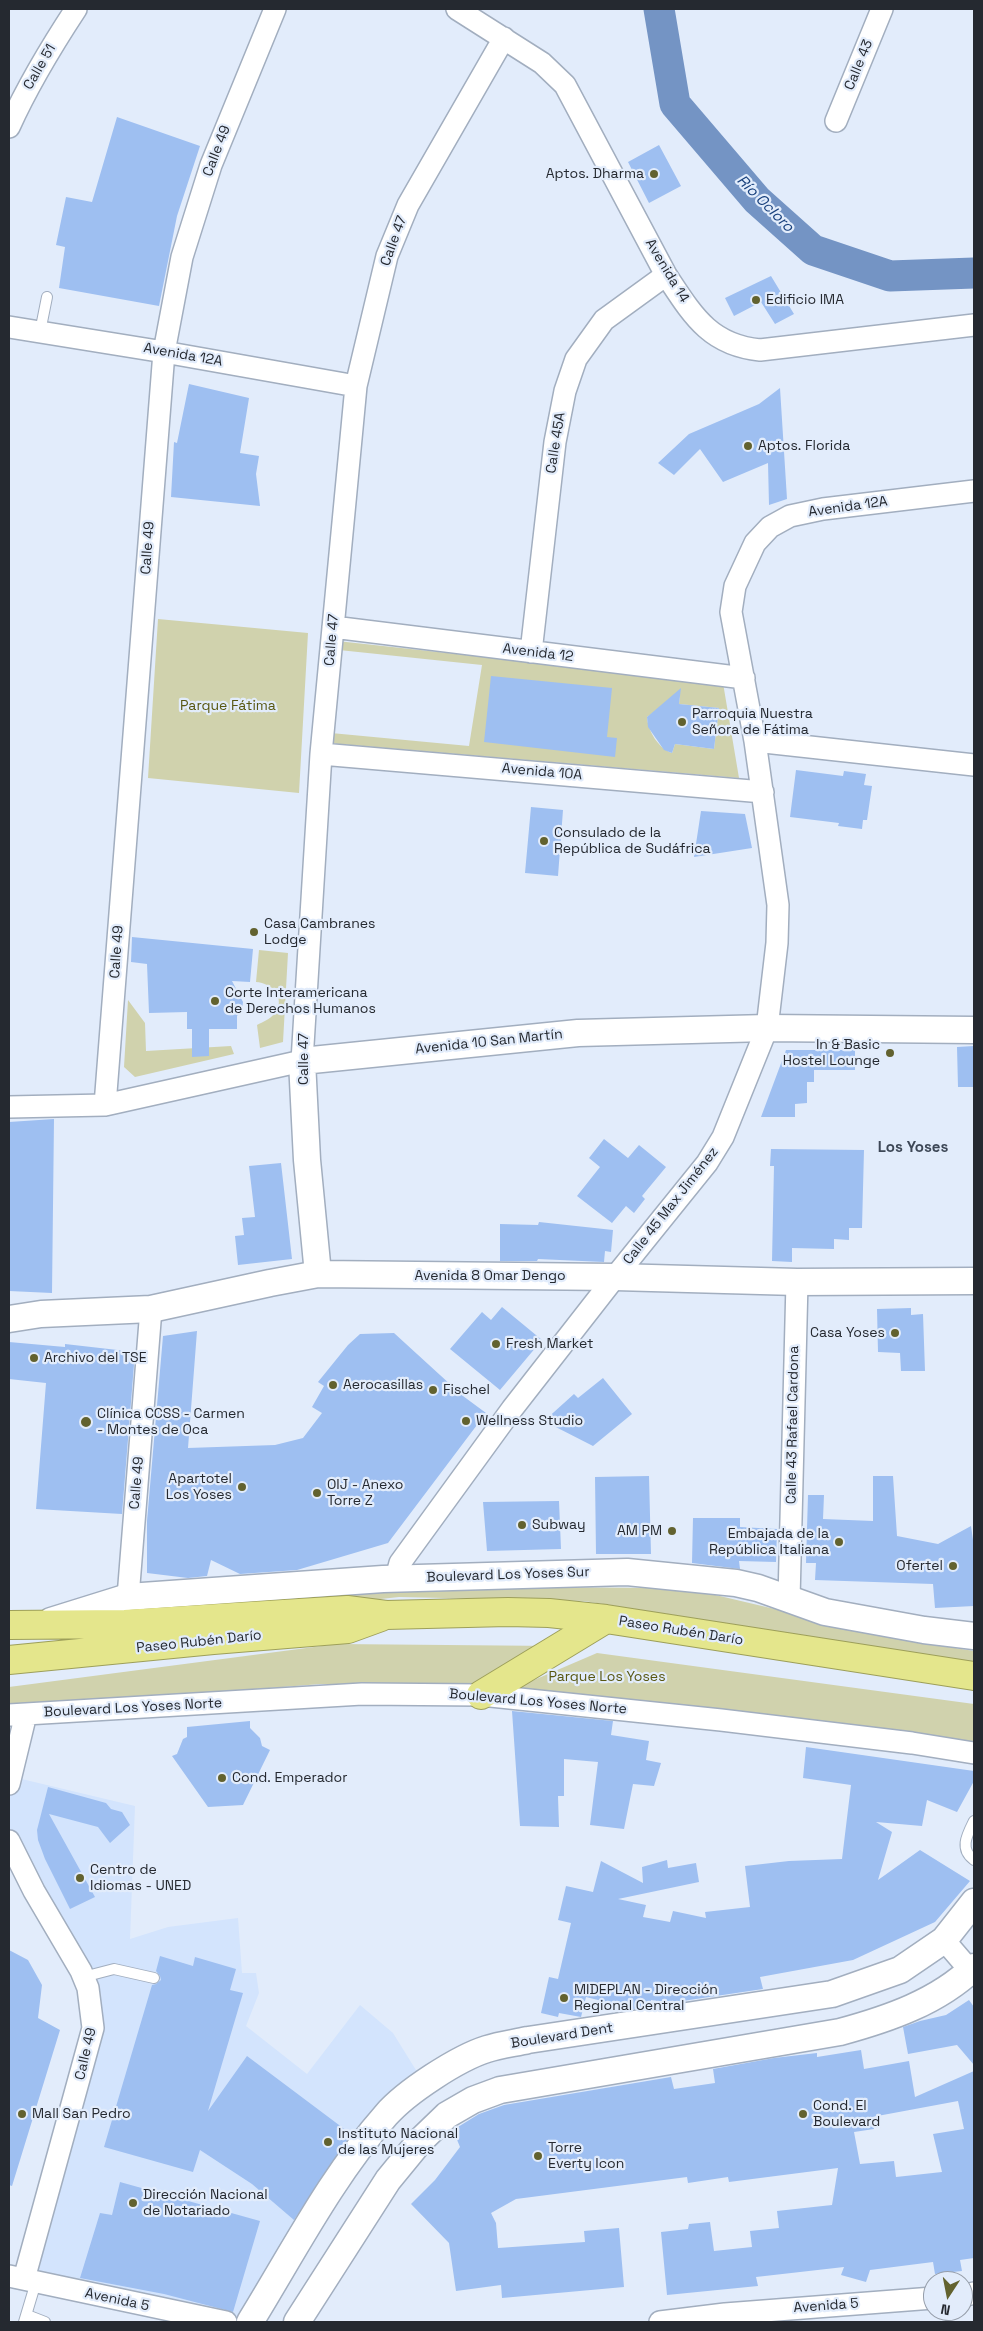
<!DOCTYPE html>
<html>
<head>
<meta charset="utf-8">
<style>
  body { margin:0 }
  #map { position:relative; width:983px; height:2331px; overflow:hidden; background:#e2ecfb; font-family:"Space Grotesk",sans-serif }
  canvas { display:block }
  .frame { position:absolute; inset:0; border:10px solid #252930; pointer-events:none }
  .north { position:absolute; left:923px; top:2271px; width:50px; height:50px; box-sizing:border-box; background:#e2ecfb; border:1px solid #969eaa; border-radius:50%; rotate:191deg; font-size:14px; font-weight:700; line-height:20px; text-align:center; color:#252930 }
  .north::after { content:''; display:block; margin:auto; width:18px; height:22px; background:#62622f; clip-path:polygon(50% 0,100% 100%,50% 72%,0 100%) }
</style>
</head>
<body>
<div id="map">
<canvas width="983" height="2331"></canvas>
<div class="frame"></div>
<div class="north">N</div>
</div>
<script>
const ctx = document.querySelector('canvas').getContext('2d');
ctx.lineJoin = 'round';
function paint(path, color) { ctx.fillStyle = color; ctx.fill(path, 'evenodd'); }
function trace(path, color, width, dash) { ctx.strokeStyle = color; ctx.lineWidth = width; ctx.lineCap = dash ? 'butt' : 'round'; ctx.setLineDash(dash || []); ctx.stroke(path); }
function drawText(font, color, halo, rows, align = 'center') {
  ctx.font = font + ' "Space Grotesk",sans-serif'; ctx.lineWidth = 4.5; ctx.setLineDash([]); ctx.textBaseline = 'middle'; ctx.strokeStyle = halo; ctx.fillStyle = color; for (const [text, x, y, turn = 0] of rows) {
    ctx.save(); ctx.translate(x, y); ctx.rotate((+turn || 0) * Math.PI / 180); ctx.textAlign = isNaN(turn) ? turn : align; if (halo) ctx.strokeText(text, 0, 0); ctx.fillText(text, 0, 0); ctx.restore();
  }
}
const built = new Path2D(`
  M9,1776L135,1806L130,1939L168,1927L238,1918L242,1973H256L259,1993L246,2026L307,2074L360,2005L393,2033L424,2083L368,2138L250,2322H226L24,2279L92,2010L9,1841Z`);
const green = new Path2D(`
  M158,619L308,633L299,793L148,778Z
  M337,641L723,683L739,778L328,743ZM339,650L482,665L469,746L331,733ZM680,694L679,704L719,708L714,749L675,744L672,753C658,748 648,731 647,717Z
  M259,950L288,953L283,1042L260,1048L257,1025C263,1022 270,1019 274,1014C287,999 272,983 256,982Z
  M128,1000L145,1023L146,1051L231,1046L234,1054L135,1077L124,1067Z
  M395,1586L664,1588L707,1593L906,1640L974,1651V1662L584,1601L399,1597L272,1611L76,1618L188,1603Z
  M337,1644L556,1646L476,1685L321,1684L9,1708V1687Z
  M597,1653L974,1704V1746L513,1689Z`);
const river = new Path2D(`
  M659,9L675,104L757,200L813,250L890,276L974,273`);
const building = new Path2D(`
  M117,117L200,146L177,216L159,306L59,288L65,247L56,245L66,197L92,202Z
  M659,145L681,186L649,203L628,162Z
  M771,276L794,314L775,324L761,302L734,316L725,298Z
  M189,384L249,398L240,453L259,456L256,474L260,506L171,497L174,442L177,443Z
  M780,388L787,499L769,505L768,463L723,482L700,449L674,475L658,463L689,434L759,404Z
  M491,676L612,688L607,737L617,738L615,757L484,742Z
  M681,688L679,704L719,708L714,749L675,744L672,753L664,750L648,727L647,717Z
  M796,770L843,776L844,771L866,774L864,785L872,786L867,820H863L862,829L838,826L839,823L790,817Z
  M531,807L563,810L558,876L525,873Z
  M701,811L745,814L752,848L694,857Z
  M132,937L253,949L250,982L232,981L243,1002L242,1010L237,1016V1029H209V1056L192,1057V1029H187V1012L149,1013L147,964L131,962Z
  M974,1046V1087H958L957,1047Z
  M786,1050H855V1070H814V1082H807V1103L795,1104V1117H761Z
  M54,1119L52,1293L9,1291V1122Z
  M604,1139L628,1158L639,1145L666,1167L642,1196L645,1199L634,1213L626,1206L612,1223L577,1196L600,1167L589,1158Z
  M771,1149L864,1150L862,1228H849V1240L834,1239V1249L792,1248V1262L772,1261L774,1166H770Z
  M281,1163L292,1259L238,1265L235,1236L244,1235L242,1218L255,1217L249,1166Z
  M539,1222L613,1230L611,1252L605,1251L604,1262L538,1259L537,1261H500V1224L538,1225Z
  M502,1307L542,1340L500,1390L450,1349L482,1312L491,1320Z
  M911,1308V1315L923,1314L925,1371H901L900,1353L878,1352L877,1309Z
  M197,1331L188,1448L275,1445L303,1438L322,1413L312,1407L324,1386L318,1382L348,1345L360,1334L394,1333L463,1396L486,1413L388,1543L297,1570L240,1574L211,1560L207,1576L188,1578L147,1573V1521L163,1336Z
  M9,1342L65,1347V1344L135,1352L122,1514L36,1509L46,1383L9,1379Z
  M603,1378L632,1414L593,1446L544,1421L574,1394L578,1398Z
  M649,1476L651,1554H596L595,1477Z
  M873,1476H893L897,1536L938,1544L971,1526L974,1547V1606L935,1608L933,1584L815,1580L816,1563H806L808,1495H824L823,1519L873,1521Z
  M559,1501L561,1549L487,1551L483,1502Z
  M693,1518H740V1527L777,1529L776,1562L739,1561L740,1569L692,1563Z
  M512,1711L613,1721L611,1735L649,1741L646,1760L661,1763L654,1786L633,1784L624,1829L590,1825L598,1762L564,1759V1796H558L559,1827L520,1826Z
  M250,1721V1728L260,1738L262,1746L270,1750L243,1805L208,1807L172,1756L177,1754L183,1739L187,1737V1727Z
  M806,1747L974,1771V1781L957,1812L927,1800L922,1826L876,1822L892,1832L878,1880L920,1850L970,1881L935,1922L853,1960L760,1977L763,1989L669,2003L651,2000L650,2006L634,2009L586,1997L581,2017L559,2013L558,2017L541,2013L549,1977L558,1979L571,1923L558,1920L566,1886L593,1892L601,1861L643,1883L642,1867L667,1860L668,1868L696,1863L699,1882L618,1899L646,1905L643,1917L670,1922L673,1911L706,1918L705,1912L750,1907L745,1866L789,1861L842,1859L851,1785L803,1778Z
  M48,1787L106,1803L111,1809L122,1812L130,1825L110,1843L98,1827L49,1814L95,1897L70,1909L45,1859L38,1840L37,1830Z
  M9,1950L28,1960L42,1985L38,2018L60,2030L12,2186L9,2185Z
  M160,1956L193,1966L195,1957L236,1969L230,1990L243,1993L208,2111L247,2056L351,2134L294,2220L252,2184L200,2150L193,2172L104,2147L152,1985L156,1984L161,1980L160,1976L156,1971Z
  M969,2000L974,2007V2065L957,2045L908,2054L903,2027L920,2021L946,2015Z
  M861,2050L864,2069L909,2061L915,2097L974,2071V2258L960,2260L962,2271L935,2274L933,2262L870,2270L866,2282L841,2275L844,2267L756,2277L758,2286L667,2295L661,2232L688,2229L689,2224L710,2222L714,2251L752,2247L750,2231L779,2228L777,2211L832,2205L838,2168L729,2182L728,2177L688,2183L687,2177L516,2199L491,2213L496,2223L498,2248L585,2242L584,2231L619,2228L624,2287L502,2298L501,2285L456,2291L449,2243L411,2204L435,2180L460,2147L453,2130L479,2114L504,2105L671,2077L674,2089L715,2083L713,2069L774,2058L817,2053V2057ZM958,2101L964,2129L933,2134L942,2172L896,2177L894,2161L860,2164L854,2132L874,2129L872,2117Z
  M120,2182L260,2221L233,2312L164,2294L80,2278L100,2213L112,2215Z`);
const service = new Path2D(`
  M40,332L47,297
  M974,1821C967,1835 959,1849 974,1860
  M88,1982L87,1976L114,1969L154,1978
  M27,2315L45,2322
  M24,2322L36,2282`);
const minor = new Path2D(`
  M457,9L542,63L565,85L666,275C692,314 709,345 760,350L974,325
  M836,121L882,9
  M9,127C28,85 51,47 76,9
  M9,327L164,352L356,386
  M333,627L744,678
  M531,652L555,442L565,391L576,359L604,320L666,275
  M755,741L974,765
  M321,754L763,792
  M105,1105L164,352L182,257L211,165L275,9
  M9,1107L105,1105L302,1061L321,754L356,386L387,256L408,205L504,38
  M396,1578L400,1563L512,1409L615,1277L707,1163L723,1137L767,1028L777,943L778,905L755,741L731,612L735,586L755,543L770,527L790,516L823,509L974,491
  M128,1597L151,1309
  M789,1599L797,1282
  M9,1715L362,1694L481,1695L721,1720L912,1743L974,1753
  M9,1784L26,1714
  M9,1841L34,1891L81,1971L88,1988L93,2028L24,2279
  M944,1940L974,1975
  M9,2276L226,2322
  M963,2296L974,2293
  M660,2322L725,2314L933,2298`);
const tertiary = new Path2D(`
  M318,1274L307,1160L302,1061L578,1033L767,1028L974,1030
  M9,1319L41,1314L151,1309L270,1283L318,1274L615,1277L797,1282L974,1281
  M51,1621L128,1597L383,1579L627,1572L736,1583L758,1588L825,1612L924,1630L974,1636
  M250,2322C292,2254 332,2176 386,2115C406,2092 458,2058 487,2049C500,2045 515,2043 528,2040L832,1994L900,1970L944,1940L974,1902
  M297,2322L388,2180L420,2141L447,2115L473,2100L500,2090L840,2032C888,2019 938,2002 974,1967`);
const trunk = new Path2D(`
  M9,1625L125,1624L347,1610L386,1615L508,1612L549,1613L606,1619L974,1676
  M9,1660L213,1640L348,1629L381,1617
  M481,1695L606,1619`);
const markers = [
  [654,174,5,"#62622f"],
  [756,300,5,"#62622f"],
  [748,446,5,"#62622f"],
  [682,722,5,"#62622f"],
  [544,841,5,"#62622f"],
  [254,932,5,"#62622f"],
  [215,1001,5,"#62622f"],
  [890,1053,5,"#62622f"],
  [895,1333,5,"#62622f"],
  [496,1344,5,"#62622f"],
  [34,1358,5,"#62622f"],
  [333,1385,5,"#62622f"],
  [433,1390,5,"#62622f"],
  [466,1421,5,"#62622f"],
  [86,1422,6,"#62622f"],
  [242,1487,5,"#62622f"],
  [317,1493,5,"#62622f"],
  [522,1525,5,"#62622f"],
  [672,1531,5,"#62622f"],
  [839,1542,5,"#62622f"],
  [953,1566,5,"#62622f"],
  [222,1778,5,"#62622f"],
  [80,1878,5,"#62622f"],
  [564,1998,5,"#62622f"],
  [22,2114,5,"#62622f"],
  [803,2114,5,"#62622f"],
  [328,2142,5,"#62622f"],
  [538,2156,5,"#62622f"],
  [133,2203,5,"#62622f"]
];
const streetNames = [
  ["Calle 43",859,65,-68],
  ["Calle 51",40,67,-60],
  ["Calle 49",217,151,-69],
  ["Calle 47",394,241,-70],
  ["Avenida 14",667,271,59],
  ["Avenida 12A",183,355,10],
  ["Calle 45A",556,443,-81],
  ["Avenida 12A",848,507,-8],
  ["Calle 49",148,548,-86],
  ["Calle 47",332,640,-85],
  ["Avenida 12",538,653,7],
  ["Avenida 10A",542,772,5],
  ["Calle 49",117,952,-86],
  ["Avenida 10 San Martín",489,1042,-6],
  ["Calle 47",304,1059,-90],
  ["Calle 45 Max Jiménez",671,1206,-52],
  ["Avenida 8 Omar Dengo",490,1276],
  ["Calle 43 Rafael Cardona",793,1425,-89],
  ["Calle 49",137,1483,-85],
  ["Boulevard Los Yoses Sur",508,1575,-2],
  ["Paseo Rubén Darío",681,1631,9],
  ["Paseo Rubén Darío",199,1642,-6],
  ["Boulevard Los Yoses Norte",538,1702,5],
  ["Boulevard Los Yoses Norte",133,1708,-3],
  ["Boulevard Dent",562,2036,-9],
  ["Calle 49",86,2054,-77],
  ["Avenida 5",117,2300,12],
  ["Avenida 5",826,2306,-4]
];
const poiNames = [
  ["Aptos. Dharma",644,174,"right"],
  ["Edificio IMA",766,300],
  ["Aptos. Florida",758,446],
  ["Parroquia Nuestra",692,714],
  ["Señora de Fátima",692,730],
  ["Consulado de la",554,833],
  ["República de Sudáfrica",554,849],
  ["Casa Cambranes",264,924],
  ["Lodge",264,940],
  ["Corte Interamericana",225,993],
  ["de Derechos Humanos",225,1009],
  ["In & Basic",880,1045,"right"],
  ["Hostel Lounge",880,1061,"right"],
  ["Casa Yoses",885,1333,"right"],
  ["Fresh Market",506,1344],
  ["Archivo del TSE",44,1358],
  ["Aerocasillas",343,1385],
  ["Fischel",443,1390],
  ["Clínica CCSS - Carmen",97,1414],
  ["- Montes de Oca",97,1430],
  ["Wellness Studio",476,1421],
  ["Apartotel",232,1479,"right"],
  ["Los Yoses",232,1495,"right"],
  ["OIJ - Anexo",327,1485],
  ["Torre Z",327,1501],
  ["Subway",532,1525],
  ["AM PM",662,1531,"right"],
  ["Embajada de la",829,1534,"right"],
  ["República Italiana",829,1550,"right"],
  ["Ofertel",943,1566,"right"],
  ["Cond. Emperador",232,1778],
  ["Centro de",90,1870],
  ["Idiomas - UNED",90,1886],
  ["MIDEPLAN - Dirección",574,1990],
  ["Regional Central",574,2006],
  ["Cond. El",813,2106],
  ["Boulevard",813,2122],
  ["Mall San Pedro",32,2114],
  ["Instituto Nacional",338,2134],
  ["de las Mujeres",338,2150],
  ["Torre",548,2148],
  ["Everty Icon",548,2164],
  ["Dirección Nacional",143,2195],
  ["de Notariado",143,2211]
];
const parkNames = [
  ["Parque Fátima",228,706],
  ["Parque Los Yoses",607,1677]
];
const waterNames = [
  ["Río Ocloro",765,204,45]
];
const neighbourhoodNames = [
  ["Los Yoses",913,1148]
];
paint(built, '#d3e4fd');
paint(green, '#d0d2ad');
trace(river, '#7494c4', 31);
paint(building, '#9ebff1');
trace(service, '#a2aebf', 12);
trace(minor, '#a2aebf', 24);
trace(tertiary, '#a2aebf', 29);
trace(trunk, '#9d9f5a', 30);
trace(service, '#fff', 10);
trace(minor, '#fff', 21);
trace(tertiary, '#fff', 26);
trace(trunk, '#e4e68c', 28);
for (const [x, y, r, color] of markers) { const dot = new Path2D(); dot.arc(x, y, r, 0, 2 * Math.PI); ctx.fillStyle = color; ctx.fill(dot); trace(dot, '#e2ecfb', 2); }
drawText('14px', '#252930', '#e2ecfb', streetNames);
drawText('14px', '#252930', '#e2ecfb', poiNames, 'left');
drawText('14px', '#585711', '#e2ecfb', parkNames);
drawText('italic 15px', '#19417d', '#e2ecfb', waterNames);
drawText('bold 15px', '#3d4756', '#e2ecfb', neighbourhoodNames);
</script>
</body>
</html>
